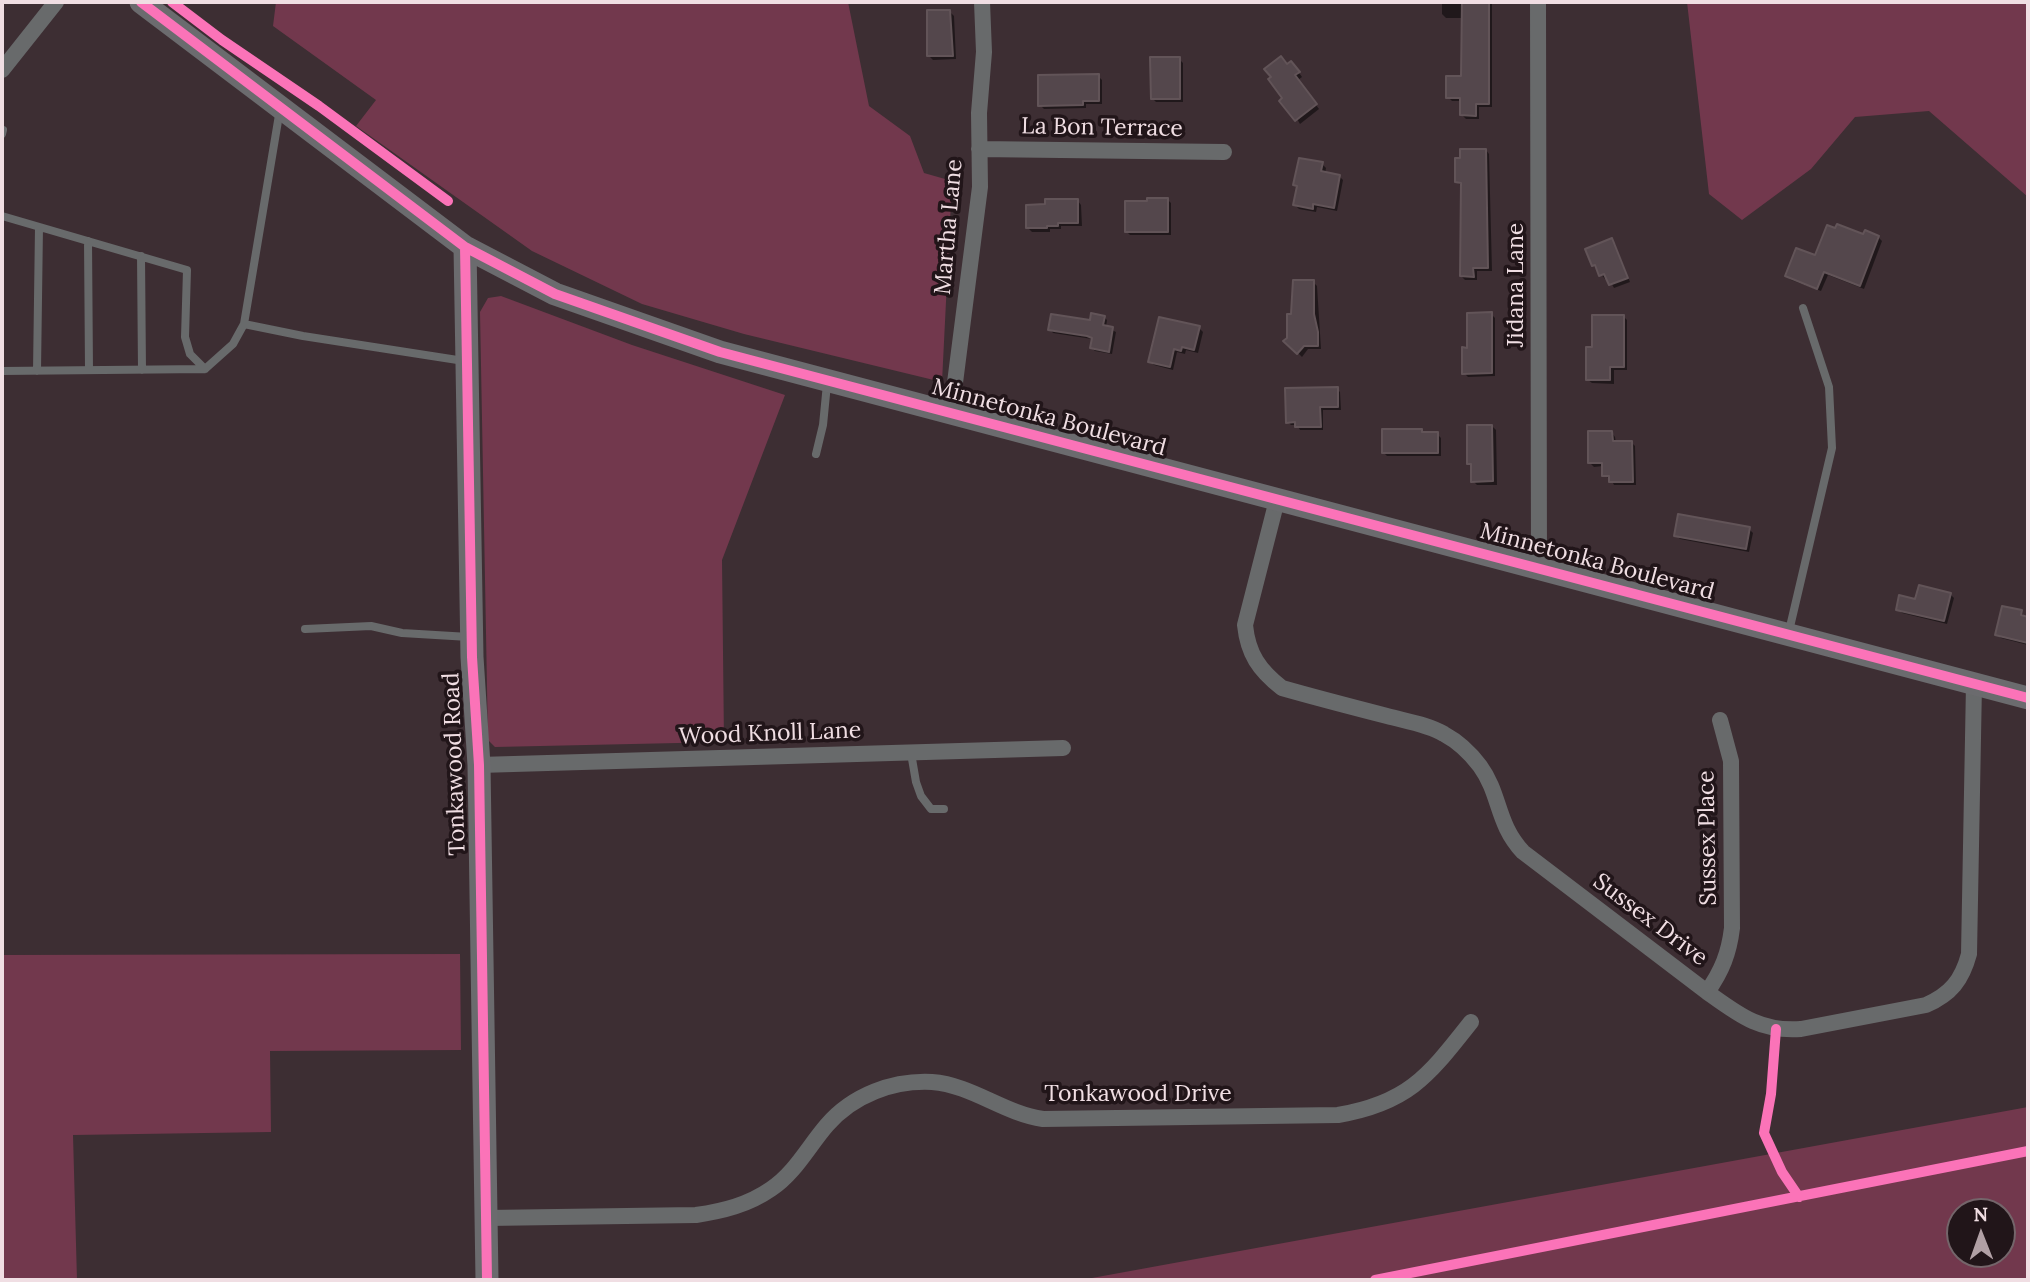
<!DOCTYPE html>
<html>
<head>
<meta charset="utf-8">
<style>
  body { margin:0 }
  #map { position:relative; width:2030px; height:1282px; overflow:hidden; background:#3d2e33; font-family:Lora,serif }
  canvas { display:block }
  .frame { position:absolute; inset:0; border:4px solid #f0dee3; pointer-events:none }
  .north { position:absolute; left:1946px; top:1198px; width:70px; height:70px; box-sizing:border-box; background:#211519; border:2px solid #74656a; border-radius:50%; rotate:359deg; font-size:19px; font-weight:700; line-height:28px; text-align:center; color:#f0dee3 }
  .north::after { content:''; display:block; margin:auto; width:24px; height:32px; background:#b1a0a5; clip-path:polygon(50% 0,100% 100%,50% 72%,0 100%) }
</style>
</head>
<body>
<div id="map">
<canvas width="2030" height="1282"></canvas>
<div class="frame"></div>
<div class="north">N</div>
</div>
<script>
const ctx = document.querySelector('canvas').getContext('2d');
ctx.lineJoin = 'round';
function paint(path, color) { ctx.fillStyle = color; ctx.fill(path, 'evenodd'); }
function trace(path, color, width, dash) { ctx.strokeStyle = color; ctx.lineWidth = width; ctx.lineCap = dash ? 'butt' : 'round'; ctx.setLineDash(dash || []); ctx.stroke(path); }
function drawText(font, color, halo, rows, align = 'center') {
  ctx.font = font + ' Lora,serif'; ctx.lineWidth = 7; ctx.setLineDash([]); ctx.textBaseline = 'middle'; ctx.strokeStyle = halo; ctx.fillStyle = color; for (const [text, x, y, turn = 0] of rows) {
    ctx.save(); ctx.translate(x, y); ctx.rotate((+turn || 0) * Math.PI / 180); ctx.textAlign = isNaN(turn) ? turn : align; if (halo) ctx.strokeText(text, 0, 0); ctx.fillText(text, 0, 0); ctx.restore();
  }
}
const green = new Path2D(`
  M276,2H848L869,106L910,136L924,173L952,181L942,382L744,334L642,304L532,251L356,126L376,100L273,26Z
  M1687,2H2028V197L1929,111L1855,117L1811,169L1742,220L1709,194Z
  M501,296L632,345L785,395L722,560L724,742L495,747L488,740L480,312L488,298Z
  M460,954L461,1050L270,1051L271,1132L73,1135L77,1280H2V955Z
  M2028,1107V1280H1081ZM2002,1212V1254H1960V1212Z`);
const shadow = new Path2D(`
  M1442,2H1492V107H1479V119H1466L1462,115V101H1452L1448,97L1463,77L1464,18H1446L1442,14Z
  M950,12L954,16L956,59L933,60L929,56Z
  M1179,59L1183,63V102H1156L1152,98Z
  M1295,67L1302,77L1298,80L1319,109L1300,124L1285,98Z
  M1098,76L1102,80V104H1086V108L1044,109L1040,105Z
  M1486,150L1489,154L1492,271H1477V280H1465L1461,276L1462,186L1457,182Z
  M1322,164L1326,168L1325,174L1339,176L1343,180L1337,211L1317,207L1316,212L1299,209L1295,205L1298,187L1295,184Z
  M1168,200L1171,203V235H1130L1126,231V202Z
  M1078,201L1081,205L1082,226H1061V229H1050V232H1032L1028,228Z
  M1864,236L1878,237L1882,241L1864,289L1828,275L1821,291L1791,280L1787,276Z
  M1611,240L1615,244L1630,282L1614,288L1608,277L1605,279L1593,265Z
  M1313,282L1317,286L1321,349H1308L1302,357L1286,341L1288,339L1292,316Z
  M1491,314L1495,318V376L1468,377L1464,373L1469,349Z
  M1623,316L1627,320V370H1614V384L1592,383L1588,380L1594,349Z
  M1104,317L1107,320L1106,327L1116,332L1112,354L1095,351L1092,348L1094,340L1092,339L1053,333L1050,329Z
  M1199,328L1203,332L1198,353L1186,350L1185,354L1177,352L1173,370L1154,365L1150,362Z
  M1337,389L1340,392L1341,410H1323V430H1300L1297,425H1291L1288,422Z
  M1492,426L1496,430L1497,485H1477L1473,481V467L1469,463Z
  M1421,431L1425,434H1437L1441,438V456H1387L1383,452Z
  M1612,433L1615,437L1616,443L1631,442L1635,446L1636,485H1614L1611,479L1603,475V466L1594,467L1590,463Z
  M1749,529L1753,533L1749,552L1680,539L1676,535Z
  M1950,594L1954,598L1947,624L1902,613L1898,609L1917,601Z
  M2021,612L2024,617L2028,618V645L2001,638L1997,634Z`);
const building = new Path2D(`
  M1462,2H1489V104H1476V116L1460,115V98H1446V76H1461Z
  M927,10H950L953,56H927Z
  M1281,56L1287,64L1291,61L1300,72L1295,75L1317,104L1295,121L1279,101L1282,98L1268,79L1271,77L1264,69Z
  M1150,57H1180V99H1151Z
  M1099,74V101H1083V105L1038,106V75Z
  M1460,149H1486L1488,268H1473L1474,277L1460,276L1461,183L1455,182V158H1460Z
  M1299,158L1323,162L1321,171L1340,175L1334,208L1313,204V209L1293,205L1297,186L1293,185Z
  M1147,198H1168V232H1125V201H1147Z
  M1045,199H1078V223H1058V226H1047V228H1026V205L1045,204Z
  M1837,224L1863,234L1865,230L1879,236L1860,286L1824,272L1817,289L1785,276L1796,248L1815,255L1827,225L1835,228Z
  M1612,238L1628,278L1609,285L1604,274L1599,276L1595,265L1592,266L1585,249Z
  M1293,280H1314V314L1318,332V346H1304L1297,354L1283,341L1287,338V314H1291Z
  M1492,312V373L1462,374V347L1467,348V313Z
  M1091,313L1105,316L1103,325L1113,327L1109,352L1090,348L1092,338L1087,336L1048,330L1051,314L1090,320Z
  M1592,315H1624V367H1610V380H1586V347H1592Z
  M1159,317L1200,326L1194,350L1182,347L1181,351L1174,349L1170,367L1148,362Z
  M1338,387V407H1320L1321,427H1295V422L1286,423L1285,388Z
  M1467,425H1492L1493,481L1471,482V464H1467Z
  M1382,429H1422V432H1438V453H1382Z
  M1588,431H1612L1613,441H1632L1633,482H1609V476H1602V463H1588Z
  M1678,514L1750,527L1746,549L1674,536Z
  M1919,585L1951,593L1944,621L1896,610L1899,595L1915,599Z
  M2002,606L2022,610L2021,615L2028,617V643L1995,635Z`);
const lane = new Path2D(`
  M2,134L3,130
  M2,216L187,270L185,337L190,354L205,369L233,344L244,324L280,109
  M88,241L89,370
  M141,256L142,370
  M244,324L303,336L464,361
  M2,371L205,369
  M37,371L39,227
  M816,454L823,425L827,384
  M305,629L371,626L402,633L469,637
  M1789,631L1832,448L1829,387L1803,308
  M911,753L916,782L921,796L931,809H944`);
const street = new Path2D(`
  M1538,2L1539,569
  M2,70L56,2
  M979,149L1224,152
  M951,414L980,187L979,113L984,52L982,2
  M1277,500L1245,625C1248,654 1259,670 1282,688C1317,698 1352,707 1387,716C1405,721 1427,724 1444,734C1457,741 1471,754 1480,766C1501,795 1496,823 1523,852L1707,992C1739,1015 1760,1032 1801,1029L1926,1005C1951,994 1962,980 1969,954L1974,684
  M479,765L1063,748
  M1707,992C1722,971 1729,953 1732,928L1731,761L1720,720
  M487,1218L696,1215C723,1211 748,1205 771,1189C795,1173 808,1147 827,1125C853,1095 893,1080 932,1082C972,1085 1003,1113 1043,1119L1338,1115C1409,1103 1429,1075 1471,1022`);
const secondary = new Path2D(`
  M141,2L465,247L555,294L720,352L2028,698
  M465,247L472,657L479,765L487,1280`);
const cycleway = new Path2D(`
  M141,2L465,247L555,294L720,352L2028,698
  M172,2L222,40L319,106L448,201
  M465,247L472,657L479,765L487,1280
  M1776,1029L1771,1094L1764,1133L1782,1172L1799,1197
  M1375,1280L2028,1151`);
const streetNames = [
  ["La Bon Terrace",1102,128,1],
  ["Martha Lane",949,227,-85],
  ["Jidana Lane",1516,285,-90],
  ["Minnetonka Boulevard",1049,418,15],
  ["Minnetonka Boulevard",1597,562,15],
  ["Wood Knoll Lane",770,734,-2],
  ["Tonkawood Road",455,764,-92],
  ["Sussex Place",1708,838,-91],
  ["Sussex Drive",1650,920,37],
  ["Tonkawood Drive",1138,1094]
];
paint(green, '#72384d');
paint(shadow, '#0007');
paint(building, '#54474c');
trace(building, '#625458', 2);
trace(lane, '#686a6b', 8);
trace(street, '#686a6b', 16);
trace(secondary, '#6b6b6e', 23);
trace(cycleway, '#fb73b8', 10);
drawText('23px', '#f0dee3', '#211519', streetNames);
</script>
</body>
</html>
